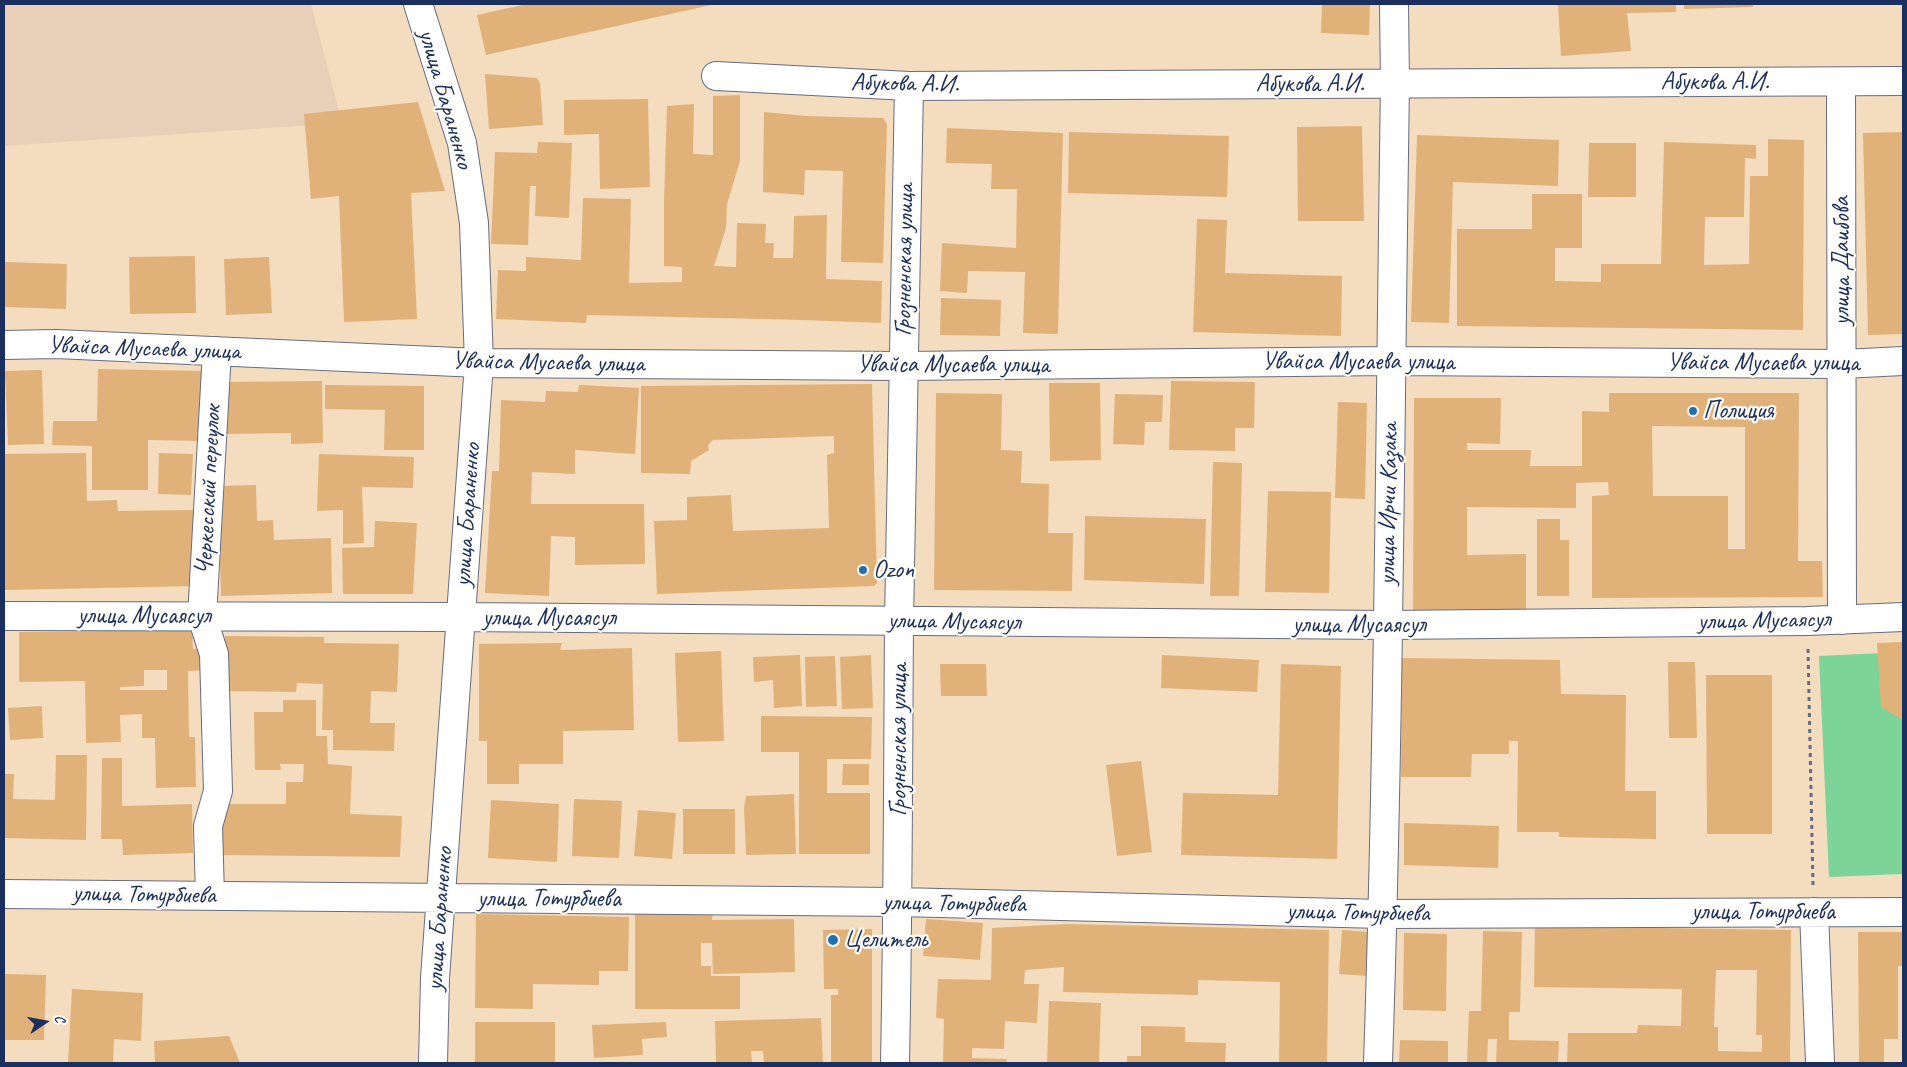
<!DOCTYPE html>
<html>
<head>
<meta charset="utf-8">
<style>
  body { margin:0 }
  #map { position:relative; width:1907px; height:1067px; overflow:hidden; background:#f4dcbe; font-family:Caveat,sans-serif }
  canvas { display:block }
  .frame { position:absolute; inset:0; border:5px solid #1b2f5e; pointer-events:none }
  .north { position:absolute; left:20px; top:997px; width:50px; height:50px; -webkit-text-stroke:4px #fdfcf7; paint-order:stroke; rotate:78deg; font-size:14px; font-weight:700; line-height:20px; text-align:center; color:#1b2f5e }
  .north::after { content:''; display:block; margin:auto; width:18px; height:22px; background:#1b2f5e; clip-path:polygon(50% 0,100% 100%,50% 72%,0 100%) }
</style>
</head>
<body>
<div id="map">
<canvas width="1907" height="1067"></canvas>
<div class="frame"></div>
<div class="north">С</div>
</div>
<script>
const ctx = document.querySelector('canvas').getContext('2d');
ctx.lineJoin = 'round';
function paint(path, color) { ctx.fillStyle = color; ctx.fill(path, 'evenodd'); }
function trace(path, color, width, dash) { ctx.strokeStyle = color; ctx.lineWidth = width; ctx.lineCap = dash ? 'butt' : 'round'; ctx.setLineDash(dash || []); ctx.stroke(path); }
function drawText(font, color, halo, rows, align = 'center') {
  ctx.font = font + ' Caveat,sans-serif'; ctx.lineWidth = 4.5; ctx.setLineDash([]); ctx.textBaseline = 'middle'; ctx.strokeStyle = halo; ctx.fillStyle = color; for (const [text, x, y, turn = 0] of rows) {
    ctx.save(); ctx.translate(x, y); ctx.rotate((+turn || 0) * Math.PI / 180); ctx.textAlign = isNaN(turn) ? turn : align; if (halo) ctx.strokeText(text, 0, 0); ctx.fillText(text, 0, 0); ctx.restore();
  }
}
const built = new Path2D(`
  M4,4H311L342,123L4,146Z`);
const green = new Path2D(`
  M1903,652V874L1829,877L1819,656Z`);
const building = new Path2D(`
  M527,4H711V5L486,55L477,15Z
  M1322,4H1370L1369,35L1321,33Z
  M1558,4H1676V12L1627,13L1631,51L1561,56Z
  M1684,4H1753V7L1684,9Z
  M485,74L537,78L540,83L543,125L489,129Z
  M740,95V161L727,204L726,228L714,266L736,267L737,223L766,224L765,243H774L773,258H793L794,216L827,215L826,279L882,281L881,323L804,320L587,315L586,323L496,319L498,270L526,271V257L581,260L583,198L631,199L629,283L682,282V267L664,266V202L667,106L694,104L693,154L713,155V96Z
  M648,99L650,187L600,189L599,134L564,135V100Z
  M418,102L445,191L411,193L417,319L344,322L339,196L311,199L304,114Z
  M764,112L806,116L883,118L887,124L883,263L841,262L843,171L805,170L804,195L763,192Z
  M1362,126L1364,221H1298L1297,127Z
  M947,128L1063,133L1058,334L1023,333L1025,272L968,271L967,293L940,291L942,243L1016,248L1017,189H991L992,164L946,163Z
  M1069,132L1229,136L1227,197L1068,193Z
  M1903,132V334L1868,335L1863,133Z
  M1417,135L1559,140L1558,186L1453,182L1449,323L1411,322Z
  M1768,139L1804,140L1803,330L1457,326V229H1532V194H1582V248H1555V281L1601,282V264H1661L1664,142L1756,145V159L1745,158L1744,217H1705L1704,265L1749,264L1750,176H1768Z
  M538,142L572,143L569,218L535,216L536,186H530L528,245L491,244L495,152L537,153Z
  M1589,143H1636V197H1588Z
  M1197,219L1227,220L1225,273L1342,276L1341,336L1193,332Z
  M195,256L196,313L130,314L129,257Z
  M269,257L272,313L226,315L224,259Z
  M4,262L67,264L66,309L4,307Z
  M941,298L1001,300L1000,336L940,335Z
  M98,369L202,371L201,441L148,440V490H92V446L52,445L53,421H97Z
  M42,370L44,444L8,445L5,371Z
  M322,381L323,443L291,444V433L225,434V382Z
  M1171,381L1255,382L1254,428H1235V451L1169,450Z
  M1049,383H1100L1101,460L1050,461Z
  M872,384L877,583L874,586L657,594L654,521L687,520V497L731,495L733,531L829,528L827,455L834,453V436L713,440L708,445L709,450L691,461L690,474L641,473V386Z
  M325,385L424,386V450H384L385,410L325,409Z
  M579,385L639,388L635,454L575,450V474L532,472L531,504H644L645,564L575,565V537L551,536L549,596L485,593L492,471H499L501,400L545,402L546,391L578,392Z
  M936,393L1002,394L1001,450L1022,451L1021,483L1049,484L1048,533H1073L1072,591L934,590Z
  M1609,393H1799L1798,561H1822L1823,597L1592,598V496L1609,495L1608,482L1576,483V508L1467,507V555L1526,554V611H1413L1414,398H1501L1500,444L1467,443V450H1531L1530,466H1582V411L1609,412ZM1652,426L1745,427V549H1728V496H1653Z
  M1115,394L1163,395L1162,422H1145L1144,445L1113,444Z
  M1338,402L1367,403L1365,499L1335,498Z
  M86,453L87,501L117,500L118,511L196,510L197,586L4,590V454Z
  M159,453L193,454L191,495L158,494Z
  M319,454L414,457L413,488L362,487L364,543L343,544V510L317,511Z
  M1213,462L1242,463L1239,596H1210Z
  M256,485L257,521L273,520L274,540L331,538L332,593L221,596L218,486Z
  M1268,491L1331,492L1329,593L1265,592Z
  M1085,516L1206,519L1204,584L1084,580Z
  M1537,519H1560V540H1569V596H1537Z
  M375,521L417,523L413,594H343L342,548L374,547Z
  M192,630L193,649L206,648L207,670L188,671L189,737H195L196,787L156,788L155,738H142V714L120,715L121,742L86,743L85,681L19,682V632ZM144,670H167V690H120V687L144,686Z
  M225,636L324,637V643L399,644L397,692L371,691L370,723H395L394,751L333,750V730H322L323,684L297,683L296,692L224,691Z
  M1903,642V720L1881,707L1877,643Z
  M562,643L560,650L632,648L634,730L563,731V764H519V784H487V741H479V644Z
  M721,651L724,741L678,742L675,653Z
  M800,655L802,706L774,708L773,680L754,682L753,657Z
  M871,655L873,708L842,709L840,657Z
  M1162,655L1259,660L1257,692L1161,688Z
  M835,656L837,706L806,707L805,657Z
  M1402,658L1560,660L1561,694L1626,695L1625,791H1656V839L1559,837V832H1517L1518,741H1509V754H1472L1471,777H1401Z
  M1668,662H1695L1697,738H1669Z
  M940,664H986L987,696H941Z
  M1281,664L1341,666L1337,859L1181,855L1183,793L1278,795Z
  M1706,675H1772V834H1707Z
  M283,700H316V736H327L328,764L352,766L350,814L402,816L400,857L220,855L217,804H286V782H303L304,764H280L281,770H255L254,712H283Z
  M42,706L43,738L10,740L8,708Z
  M761,716L872,717L871,759H827V793H870V854H799V752H761Z
  M56,755H87L86,840L4,838V774H14L13,799L55,800Z
  M102,758H122V806L192,804L193,853L123,855L122,839H101Z
  M1141,761L1152,852L1117,856L1106,765Z
  M843,764H869V785H842Z
  M794,794L796,854L746,855L744,808L746,796Z
  M574,799L622,801L619,858L572,856Z
  M491,800L559,804L557,862L488,858Z
  M683,809H735V854H683Z
  M638,810L676,813L672,859L634,856Z
  M1404,823L1499,826L1498,868L1404,865Z
  M635,911H713L712,920L794,919L795,972L713,974L712,943H701V966H711V976H740V1009H635Z
  M476,914L629,917L628,971H599V985L533,984V1009L475,1008Z
  M926,919L983,923L980,960L923,956Z
  M1066,924L1329,930L1327,1063H1279L1280,982L1198,980V995L1063,992L1064,967L1025,970L1024,984H1039L1037,1023L1005,1021L1004,1049L972,1048V1058L1007,1059L1006,1063H943L944,1019L936,1018L938,979L991,980L992,928Z
  M1535,926L1791,930L1790,1063H1567L1568,1033H1637L1638,1025L1681,1026L1682,989L1534,987ZM1716,970H1757L1756,1035H1762V1052L1718,1051V1027H1714Z
  M872,929V1062L831,1063V995H838V989H824L823,930Z
  M1342,930L1370,932L1367,976L1339,974Z
  M1483,931L1522,932L1520,1012H1509V1040L1559,1041L1558,1063H1496L1497,1039H1488L1487,1063H1467L1469,1011H1481Z
  M1858,932H1903V966H1898V1039H1884V1063H1859Z
  M1404,933L1447,934L1446,1011L1403,1010Z
  M4,974L46,975L44,1040H4Z
  M72,989L143,993L141,1041L114,1039L113,1063H68Z
  M1049,1001L1101,1003L1099,1063H1047Z
  M821,1018L823,1063H764L763,1051H751L752,1063H716L715,1021Z
  M475,1022H555V1063H475Z
  M666,1022L667,1037L642,1039L643,1055L594,1058L592,1025Z
  M1141,1026L1185,1027V1042L1226,1043L1225,1063H1127V1056H1141Z
  M229,1036L240,1063H155L154,1041Z
  M1400,1040L1448,1041V1063H1399Z`);
const path = new Path2D(`
  M1808,649L1813,885`);
const minor = new Path2D(`
  M418,4L462,143L474,223L479,363L435,978L433,1063
  M716,76L909,86L1903,81
  M1841,82L1842,620
  M4,345L56,344L479,363L902,366L1391,361L1842,364L1903,361
  M4,616L461,617L1387,625L1807,621L1903,617
  M4,894L899,902L1383,914L1903,912
  M210,896L208,826L218,791L214,654L202,617L217,351
  M1814,912L1820,1063
  M895,1063C898,916 898,769 899,621C901,443 905,265 909,86
  M1378,1063C1389,737 1390,410 1395,84L1394,4`);
const markers = [
  [1693,411,5,"#1f6fb2"],
  [863,570,5,"#1f6fb2"],
  [833,940,6,"#1f6fb2"]
];
const streetNames = [
  ["Абукова А.И.",1715,82],
  ["Абукова А.И.",905,84,1],
  ["Абукова А.И.",1310,84],
  ["улица Бараненко",445,99,74],
  ["Грозненская улица",905,260,-89],
  ["улица Даибова",1842,261,-90],
  ["Увайса Мусаева улица",144,349,2],
  ["Увайса Мусаева улица",1358,362],
  ["Увайса Мусаева улица",548,363,1],
  ["Увайса Мусаева улица",1763,363],
  ["Увайса Мусаева улица",953,365],
  ["Черкесский переулок",209,490,-87],
  ["улица Ирчи Казака",1389,504,-89],
  ["улица Бараненко",468,515,-86],
  ["улица Мусаясул",144,616],
  ["улица Мусаясул",549,618],
  ["улица Мусаясул",1764,621,-1],
  ["улица Мусаясул",954,622,1],
  ["улица Мусаясул",1359,625],
  ["Грозненская улица",899,740,-90],
  ["улица Тотурбиева",144,895,1],
  ["улица Тотурбиева",549,899],
  ["улица Тотурбиева",954,904,1],
  ["улица Тотурбиева",1763,912],
  ["улица Тотурбиева",1358,913,1],
  ["улица Бараненко",440,919,-86]
];
const poiNames = [
  ["Полиция",1703,411],
  ["Ozon",873,570],
  ["Целитель",844,940]
];
paint(built, '#e7cfb8');
paint(green, '#7dd498');
paint(building, '#e0b279');
trace(minor, '#676c80', 30);
trace(path, '#676c80', 3, [4, 4]);
trace(minor, '#fff', 28);
for (const [x, y, r, color] of markers) { const dot = new Path2D(); dot.arc(x, y, r, 0, 2 * Math.PI); ctx.fillStyle = color; ctx.fill(dot); trace(dot, '#fdfcf7', 2); }
drawText('25px', '#1b2f5e', '#fdfcf7', streetNames);
drawText('25px', '#1b2f5e', '#fdfcf7', poiNames, 'left');
</script>
</body>
</html>
